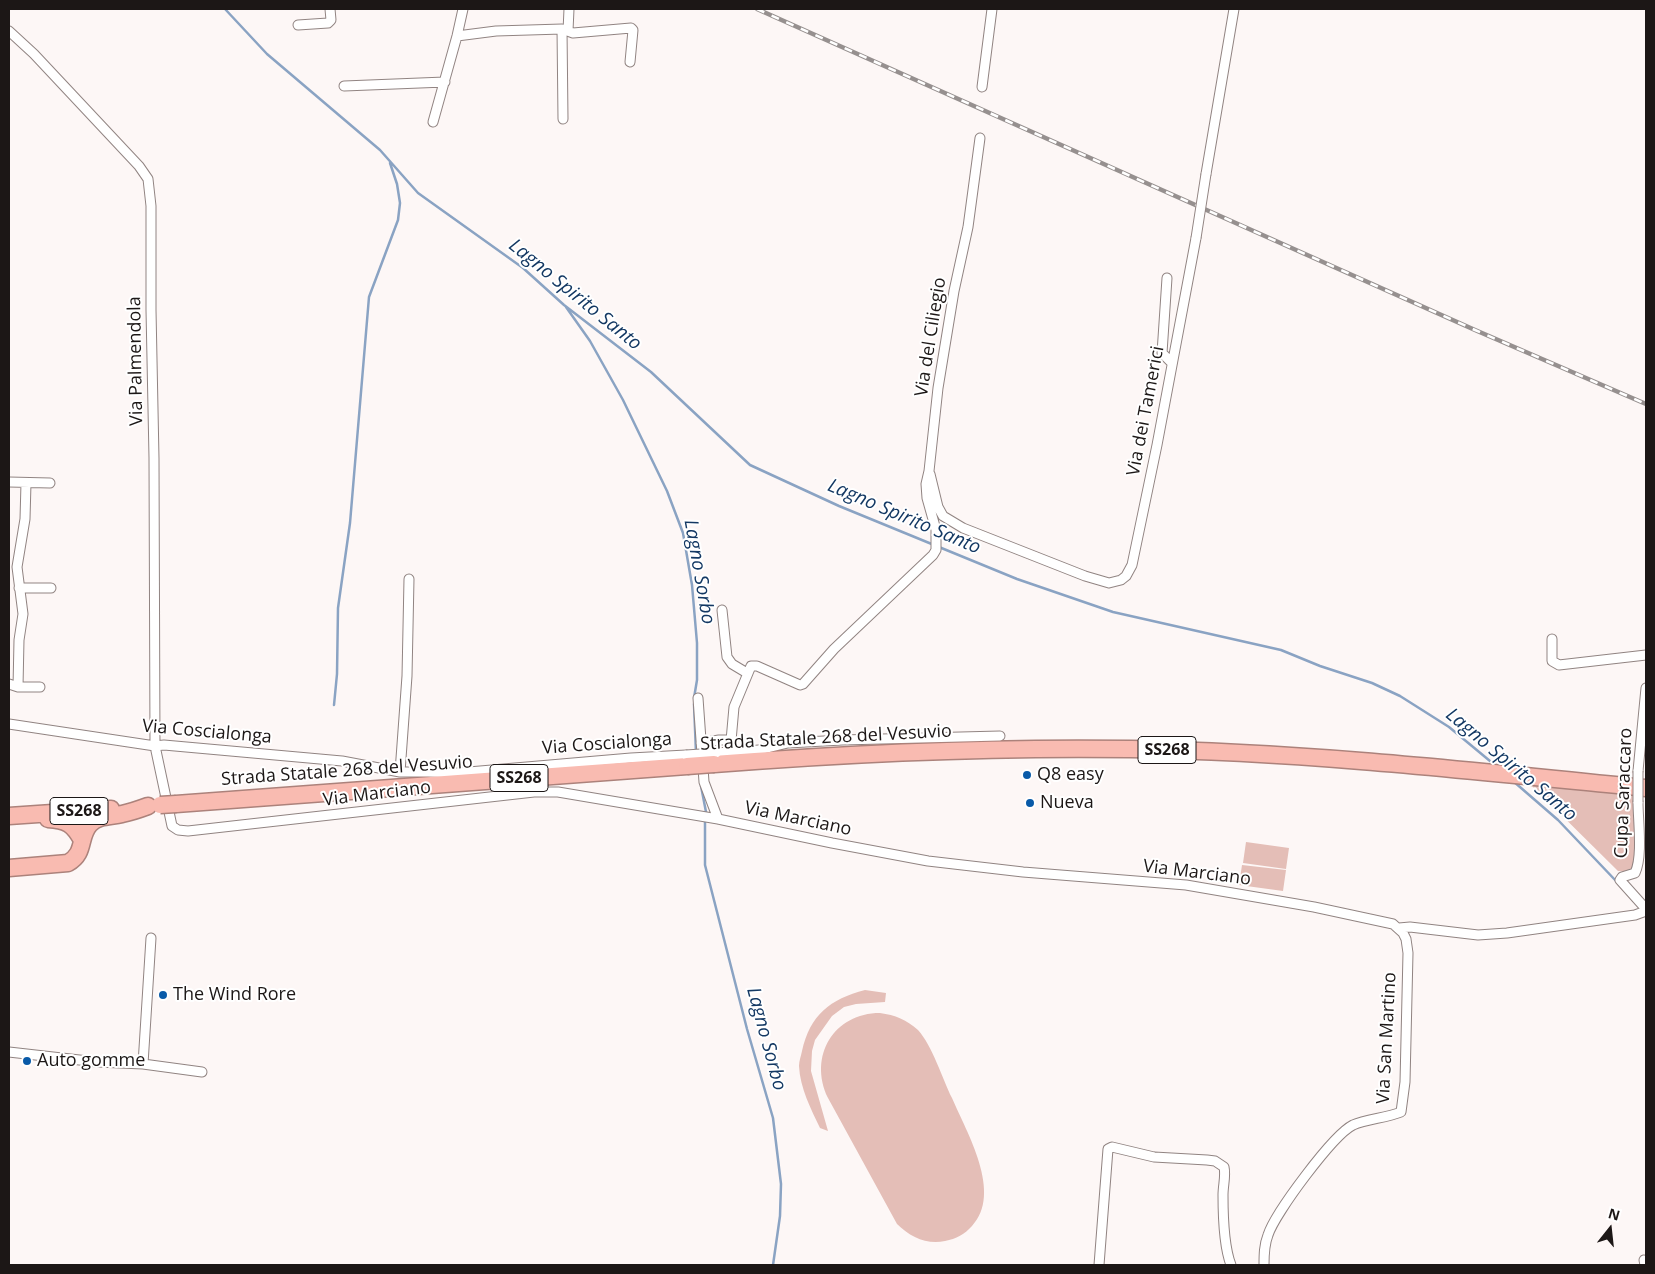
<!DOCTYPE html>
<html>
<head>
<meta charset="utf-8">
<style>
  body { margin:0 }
  #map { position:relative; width:1655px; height:1274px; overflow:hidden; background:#fdf7f6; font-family:"Open Sans",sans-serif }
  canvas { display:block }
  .frame { position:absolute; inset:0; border:10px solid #1c1716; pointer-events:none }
  .north { position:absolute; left:1585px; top:1204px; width:50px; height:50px; -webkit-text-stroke:4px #fff; paint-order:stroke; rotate:16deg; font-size:14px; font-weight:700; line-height:20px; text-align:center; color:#1c1716 }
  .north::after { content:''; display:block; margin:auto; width:18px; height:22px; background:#1c1716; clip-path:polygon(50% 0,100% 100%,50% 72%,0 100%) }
</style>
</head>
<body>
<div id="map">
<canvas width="1655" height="1274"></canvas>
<div class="frame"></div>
<div class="north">N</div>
</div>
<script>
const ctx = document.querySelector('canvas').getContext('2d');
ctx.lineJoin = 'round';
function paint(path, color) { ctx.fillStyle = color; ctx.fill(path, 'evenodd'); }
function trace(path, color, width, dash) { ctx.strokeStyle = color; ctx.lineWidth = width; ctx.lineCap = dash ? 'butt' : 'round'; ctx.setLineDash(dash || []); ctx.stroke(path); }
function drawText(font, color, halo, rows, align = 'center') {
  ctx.font = font + ' "Open Sans",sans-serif'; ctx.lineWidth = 4; ctx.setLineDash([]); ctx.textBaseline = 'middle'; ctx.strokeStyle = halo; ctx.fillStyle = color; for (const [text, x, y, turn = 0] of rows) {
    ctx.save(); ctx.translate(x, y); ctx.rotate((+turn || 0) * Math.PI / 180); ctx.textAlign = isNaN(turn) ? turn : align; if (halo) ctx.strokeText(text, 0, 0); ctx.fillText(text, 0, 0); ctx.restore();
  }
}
const green = new Path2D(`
  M1531,785L1636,795L1635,867L1630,872L1618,871Z
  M1246,842L1289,848L1286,869L1243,863Z
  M1242,865L1286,870L1283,891L1239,885Z
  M865,990L886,993L885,1002L856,1004L844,1007L832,1016L815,1040L812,1051L811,1071L828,1131L820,1128C811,1109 800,1088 799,1066C799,1061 801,1056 802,1051C810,1015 830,999 865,990Z
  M880,1013C895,1015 907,1020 918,1030C933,1047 942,1078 952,1098C967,1133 1003,1193 972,1226C965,1234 956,1239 945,1241C927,1245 910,1237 897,1224L828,1098C808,1056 834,1013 880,1013Z`);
const stream = new Path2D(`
  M225,9L267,54L380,150L418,193L523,268L564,305L651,372L750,465L839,506L1017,579L1113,612L1281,650L1320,666L1372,683L1400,696L1449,727L1496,766
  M566,307L590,341L623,400L667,491L683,533L692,585L697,643V680L694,698
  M694,704L696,753
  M334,705L337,674L338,608L350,523L369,297L398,220L400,203L397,184L390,163
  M1513,781L1558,820L1617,882
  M701,786L706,812
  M705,822V865L747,1029L773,1118L781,1184L780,1216L773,1265`);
const street = new Path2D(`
  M298,25L328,23L331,20L330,9
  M562,29L563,119
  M9,31L34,54L139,166L148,179L151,206V310L154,458L155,746L172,826L178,830L188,831L534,792H558L718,819L832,843L928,861L1023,872L1186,885L1314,907L1393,924L1403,933L1406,939L1408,953L1405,1082L1401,1112C1386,1118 1367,1119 1353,1125C1333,1135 1275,1213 1268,1235C1264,1245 1264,1255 1264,1265
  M568,31L569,9
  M457,36L496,31L562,29L573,33L631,28L633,30L630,62
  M344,86L445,82
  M982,87L992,9
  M433,122L457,36L463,9
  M1206,174L1234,9
  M1167,278L1162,353L1172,363
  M930,474L938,507L943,516L963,528L1085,576L1109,583L1121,580L1126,576L1132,565L1157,445L1196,238
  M9,482L50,483
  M19,588H51
  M722,610L727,657L732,664L747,673
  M1552,639V661L1559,665L1646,655
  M9,684L18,687H40
  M18,687L19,640L23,614L17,567L25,519L26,483
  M698,698L704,782L718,819
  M9,724L155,746L164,745L342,761L400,772H428L457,773L631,758L686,755
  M701,743L719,740H731
  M730,752L734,707L751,666H757L800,685L803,684L834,649L933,555L936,550V530L927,498L926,484L929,471L938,388L954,291L968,227L980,138
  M716,753L759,750L788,743L842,740L1000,736
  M1638,771L1646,688
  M400,772L407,676L409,579
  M1638,802C1638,821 1643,856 1635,873L1622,877L1620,880L1646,909
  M1399,928L1410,927L1478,935L1507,933L1635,915L1646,911
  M9,1052L97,1062L143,1064L202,1072
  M143,1064L151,938
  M1644,1260L1645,1265
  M1099,1265L1108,1149L1112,1147L1154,1157L1207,1160L1215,1161L1224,1167C1226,1176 1223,1185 1223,1195C1223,1214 1224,1247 1231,1265`);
const highway = new Path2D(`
  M714,764C853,753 992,747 1131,749C1304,752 1475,771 1646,788
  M176,804L687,766
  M9,816L111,809
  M48,819C67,820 73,824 82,840
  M9,868L68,863C86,853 78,837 90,824C99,815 111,817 122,814C131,812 140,809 148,806`);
const rail = new Path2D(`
  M757,9L1475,330L1646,404`);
const streetBridge = new Path2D(`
  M1196,238L1206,174
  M686,755L716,753
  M1638,802V771`);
const highwayBridge = new Path2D(`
  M687,766L714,764
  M160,805L176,804`);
const markers = [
  [1027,775,5,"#095aa8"],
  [1030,803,5,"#095aa8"],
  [163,995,5,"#095aa8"],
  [27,1061,5,"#095aa8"]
];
const shields = [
  [1167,750,58],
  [519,778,58],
  [79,811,58]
];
const shieldNames = [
  ["SS268",1167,750],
  ["SS268",519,778],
  ["SS268",79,811]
];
const streetNames = [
  ["Via del Ciliegio",931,337,-81],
  ["Via Palmendola",136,361,-91],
  ["Via dei Tamerici",1146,411,-79],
  ["Via Coscialonga",207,732,5],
  ["Strada Statale 268 del Vesuvio",826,738,-3],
  ["Via Coscialonga",607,744,-4],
  ["Strada Statale 268 del Vesuvio",347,771,-4],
  ["Cupa Saraccaro",1624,793,-88],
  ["Via Marciano",377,794,-7],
  ["Via Marciano",798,819,12],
  ["Via Marciano",1197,873,7],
  ["Via San Martino",1387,1038,-87]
];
const poiNames = [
  ["Q8 easy",1037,775],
  ["Nueva",1040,803],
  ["The Wind Rore",173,995],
  ["Auto gomme",37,1061]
];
const waterNames = [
  ["Lagno Spirito Santo",575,295,39],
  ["Lagno Spirito Santo",904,517,23],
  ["Lagno Sorbo",699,572,80],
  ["Lagno Spirito Santo",1511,765,40],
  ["Lagno Sorbo",766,1039,75]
];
paint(green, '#e4beb7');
trace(stream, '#8aa3c3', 2.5);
trace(street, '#918482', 11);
trace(highway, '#ac827b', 19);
trace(street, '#fff', 9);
trace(highway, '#f9bbb1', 16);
trace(rail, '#96908f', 4.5);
trace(rail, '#fff', 2.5, [8]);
trace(streetBridge, '#918482', 11, []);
trace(highwayBridge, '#ac827b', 19, []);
trace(streetBridge, '#fff', 9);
trace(highwayBridge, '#f9bbb1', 16);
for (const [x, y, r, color] of markers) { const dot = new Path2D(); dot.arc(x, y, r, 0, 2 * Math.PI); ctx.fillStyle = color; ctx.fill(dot); trace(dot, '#fff', 2); }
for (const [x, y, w] of shields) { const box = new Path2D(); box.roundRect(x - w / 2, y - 13.5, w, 27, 4); ctx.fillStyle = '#fff'; ctx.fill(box); trace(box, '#1c1716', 1); }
drawText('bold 16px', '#1c1716', null, shieldNames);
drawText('18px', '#1c1716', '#fff', streetNames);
drawText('18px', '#1c1716', '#fff', poiNames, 'left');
drawText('italic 19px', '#133863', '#fff', waterNames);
</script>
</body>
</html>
